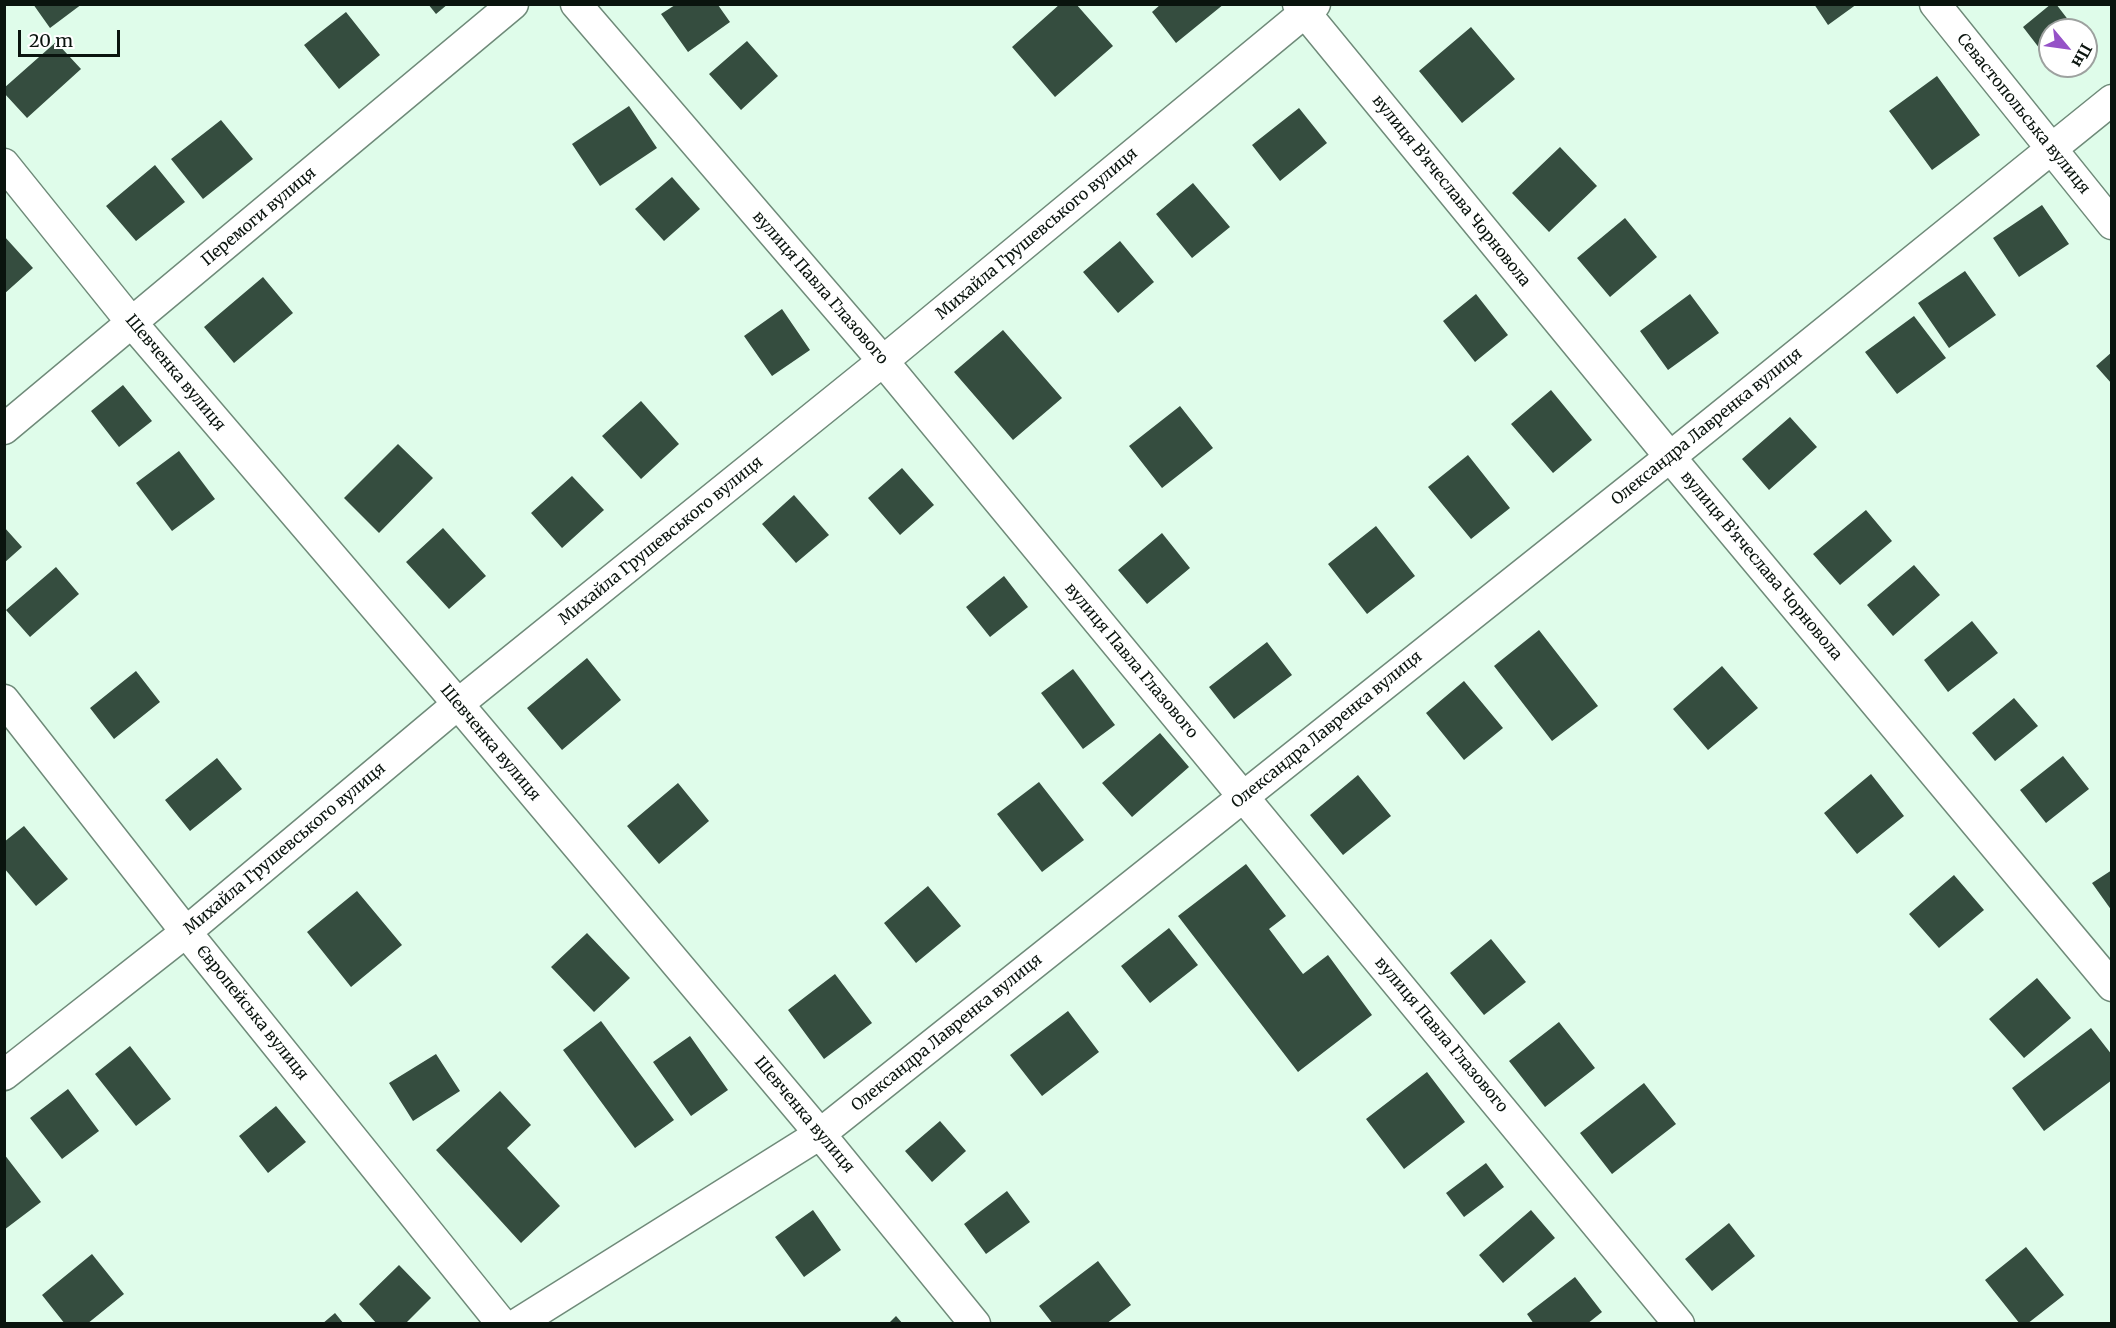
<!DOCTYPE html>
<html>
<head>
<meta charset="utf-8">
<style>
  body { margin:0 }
  #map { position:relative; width:2116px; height:1328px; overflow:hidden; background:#dffcea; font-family:Merriweather,serif }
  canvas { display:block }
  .frame { position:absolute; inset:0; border:6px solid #0a140e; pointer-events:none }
  .north { position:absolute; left:2038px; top:18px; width:60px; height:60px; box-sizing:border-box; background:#fff; border:2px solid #9da19f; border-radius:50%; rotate:119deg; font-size:16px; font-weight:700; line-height:24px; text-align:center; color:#0a140e }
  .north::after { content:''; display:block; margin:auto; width:21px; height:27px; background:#9552c7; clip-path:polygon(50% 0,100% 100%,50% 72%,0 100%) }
  .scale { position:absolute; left:18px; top:30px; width:102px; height:27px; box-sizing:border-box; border:3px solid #0a140e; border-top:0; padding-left:8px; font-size:18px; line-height:21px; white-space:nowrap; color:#0a140e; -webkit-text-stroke:4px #fff; paint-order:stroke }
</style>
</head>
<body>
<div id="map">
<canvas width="2116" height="1328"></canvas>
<div class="frame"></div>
<div class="north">Пн</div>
<div class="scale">20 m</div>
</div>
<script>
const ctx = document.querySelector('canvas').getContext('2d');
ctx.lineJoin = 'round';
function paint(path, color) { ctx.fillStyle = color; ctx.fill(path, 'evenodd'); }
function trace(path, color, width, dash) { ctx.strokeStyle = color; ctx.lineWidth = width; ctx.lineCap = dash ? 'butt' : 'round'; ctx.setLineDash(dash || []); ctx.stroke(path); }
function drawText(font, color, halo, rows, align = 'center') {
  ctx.font = font + ' Merriweather,serif'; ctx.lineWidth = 6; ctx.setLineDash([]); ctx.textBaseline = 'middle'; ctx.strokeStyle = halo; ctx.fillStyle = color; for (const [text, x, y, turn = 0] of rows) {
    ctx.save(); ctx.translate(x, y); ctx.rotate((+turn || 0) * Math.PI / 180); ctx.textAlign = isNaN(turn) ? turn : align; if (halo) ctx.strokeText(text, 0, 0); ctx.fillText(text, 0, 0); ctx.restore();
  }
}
const building = new Path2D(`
  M33,4H82L50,28Z
  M428,4H448L436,14Z
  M1060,4H1076L1113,46L1055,97L1012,47Z
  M1161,4H1224L1176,43L1152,12Z
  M1814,4H1857L1828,25Z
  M2051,4H2056L2076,30H2050V62L2023,27Z
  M675,5H718L730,22L688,52L661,14Z
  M346,12L380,55L339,89L304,45Z
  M1471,27L1515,79L1462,123L1419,71Z
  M747,41L778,76L741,110L709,74Z
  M56,42L81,69L27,118L4,93V88Z
  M1937,76L1980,135L1932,170L1889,111Z
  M629,106L657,148L600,186L572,144Z
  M1299,108L1327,143L1280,181L1252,145Z
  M221,120L253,159L203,199L171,159Z
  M1560,147L1597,186L1549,232L1512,193Z
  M155,165L185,202L136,241L106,206Z
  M672,177L700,209L664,241L635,209Z
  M1193,183L1230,227L1192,258L1156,214Z
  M2042,205L2069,244L2019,277L1993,238Z
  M1625,218L1657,257L1610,297L1577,258Z
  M4,236L33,268L4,294Z
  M1120,241L1154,282L1118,313L1083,272Z
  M1965,271L1996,315L1949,348L1918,303Z
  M263,277L293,313L234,363L204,327Z
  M1476,294L1508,335L1475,362L1443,321Z
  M1690,294L1719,333L1668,370L1640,331Z
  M782,309L810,350L772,376L744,336Z
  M1914,316L1946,358L1897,394L1865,352Z
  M1003,330L1062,398L1013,440L954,372Z
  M2112,352V384L2096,366Z
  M123,385L152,421L119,447L91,411Z
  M1551,390L1592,440L1553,473L1511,424Z
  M641,401L679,444L641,479L602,436Z
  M1180,406L1213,448L1162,488L1129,446Z
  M1790,417L1817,447L1769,490L1742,459Z
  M398,444L433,478L379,533L344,498Z
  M179,451L215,499L172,531L136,483Z
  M1468,455L1510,508L1471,539L1428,487Z
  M902,468L934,505L900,535L868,498Z
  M572,476L604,510L562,548L531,513Z
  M794,495L829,535L796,563L762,524Z
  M1866,510L1892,541L1840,585L1813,554Z
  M1376,526L1415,576L1367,614L1328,564Z
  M4,527L22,547L4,563Z
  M443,528L486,576L449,609L406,562Z
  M1162,533L1190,568L1147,604L1118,570Z
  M1914,565L1940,595L1893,636L1867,605Z
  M56,567L79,594L30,637L6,610Z
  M1004,576L1028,607L990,637L966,607Z
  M1972,621L1998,653L1948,692L1924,660Z
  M1539,630L1598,706L1552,741L1494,666Z
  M1267,642L1292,675L1234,719L1209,687Z
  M587,658L621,700L562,750L527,708Z
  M1722,666L1758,708L1708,750L1673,709Z
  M1073,669L1115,725L1083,749L1041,693Z
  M136,671L160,702L114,739L90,708Z
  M1464,681L1503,728L1464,760L1426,713Z
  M2014,698L2038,726L1995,761L1972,733Z
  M1160,733L1189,767L1132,817L1102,783Z
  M2063,756L2089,789L2046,823L2020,790Z
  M217,758L242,789L190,831L165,800Z
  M1871,774L1904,816L1857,854L1824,813Z
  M1358,775L1391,816L1343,855L1310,815Z
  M1039,782L1084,840L1042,872L997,814Z
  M678,783L709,821L659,864L627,826Z
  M24,826L68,879L36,906L4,868V842Z
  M1246,864L1286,916L1269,929L1303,974L1328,955L1372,1015L1298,1072L1178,916Z
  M2112,870V911L2092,883Z
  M1954,875L1984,910L1939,948L1909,914Z
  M928,886L961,926L916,963L884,923Z
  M357,891L402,945L351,987L307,932Z
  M1169,928L1198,965L1150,1003L1121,966Z
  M587,933L630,978L594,1012L551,967Z
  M1491,939L1526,982L1484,1015L1450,973Z
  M835,974L872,1023L824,1059L788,1010Z
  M2037,978L2071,1018L2024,1058L1989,1019Z
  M1068,1011L1099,1052L1042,1096L1010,1055Z
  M601,1021L674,1120L635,1148L563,1050Z
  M1559,1022L1595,1068L1545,1107L1509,1061Z
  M2091,1028L2112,1055V1080L2044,1131L2012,1088Z
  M690,1036L728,1090L691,1116L653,1062Z
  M130,1046L171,1099L136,1126L95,1074Z
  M436,1054L460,1091L413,1121L389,1083Z
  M1427,1072L1465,1122L1404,1169L1366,1119Z
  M1644,1083L1676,1124L1612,1174L1580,1133Z
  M68,1089L99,1131L62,1159L30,1118Z
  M500,1091L531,1125L507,1148L560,1206L521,1243L436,1150Z
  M276,1106L306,1142L268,1173L239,1136Z
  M940,1121L966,1151L932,1182L905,1151Z
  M4,1154L41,1202L4,1230Z
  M1486,1163L1504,1187L1464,1217L1446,1193Z
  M1007,1191L1030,1222L986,1254L964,1224Z
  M813,1210L841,1250L804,1277L775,1237Z
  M1531,1210L1555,1238L1503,1283L1479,1255Z
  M1729,1223L1755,1256L1712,1291L1685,1259Z
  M2026,1247L2064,1295L2027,1324H2020L1985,1280Z
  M92,1254L124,1294L87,1324H65L42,1295Z
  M1098,1261L1131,1305L1106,1324H1053L1039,1306Z
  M399,1265L431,1298L405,1324H377L359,1304Z
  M1575,1277L1602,1312L1587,1324H1534L1527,1314Z
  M335,1313L344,1324H322Z
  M896,1316L903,1324H888Z`);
const street = new Path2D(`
  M576,4L883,361L1679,1324
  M1298,4L1670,457L2112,986
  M1935,4L2112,224
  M4,164L132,323L458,704L820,1134L975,1324
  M4,429L513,4
  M4,700L186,932L502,1324
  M4,1075L186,932L458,704L883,361L1315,4
  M517,1324L820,1134L1670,457L2112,100`);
const streetNames = [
  ["Севастопольська вулиця",2023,114,51],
  ["вулиця В’ячеслава Чорновола",1451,191,51],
  ["Перемоги вулиця",259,217,-40],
  ["Михайла Грушевського вулиця",1037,234,-40],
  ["вулиця Павла Глазового",820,288,49],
  ["Шевченка вулиця",175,373,50],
  ["Олександра Лавренка вулиця",1707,427,-39],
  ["Михайла Грушевського вулиця",661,541,-39],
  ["вулиця В’ячеслава Чорновола",1761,566,50],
  ["вулиця Павла Глазового",1131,661,50],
  ["Олександра Лавренка вулиця",1327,730,-39],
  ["Шевченка вулиця",490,743,50],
  ["Михайла Грушевського вулиця",285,849,-40],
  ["Європейська вулиця",252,1013,51],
  ["Олександра Лавренка вулиця",947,1033,-39],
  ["вулиця Павла Глазового",1441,1035,50],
  ["Шевченка вулиця",804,1115,50]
];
paint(building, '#354d3f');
trace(street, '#6f8a79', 33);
trace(street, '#fff', 30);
drawText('16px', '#0a140e', '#fff', streetNames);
</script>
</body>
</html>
